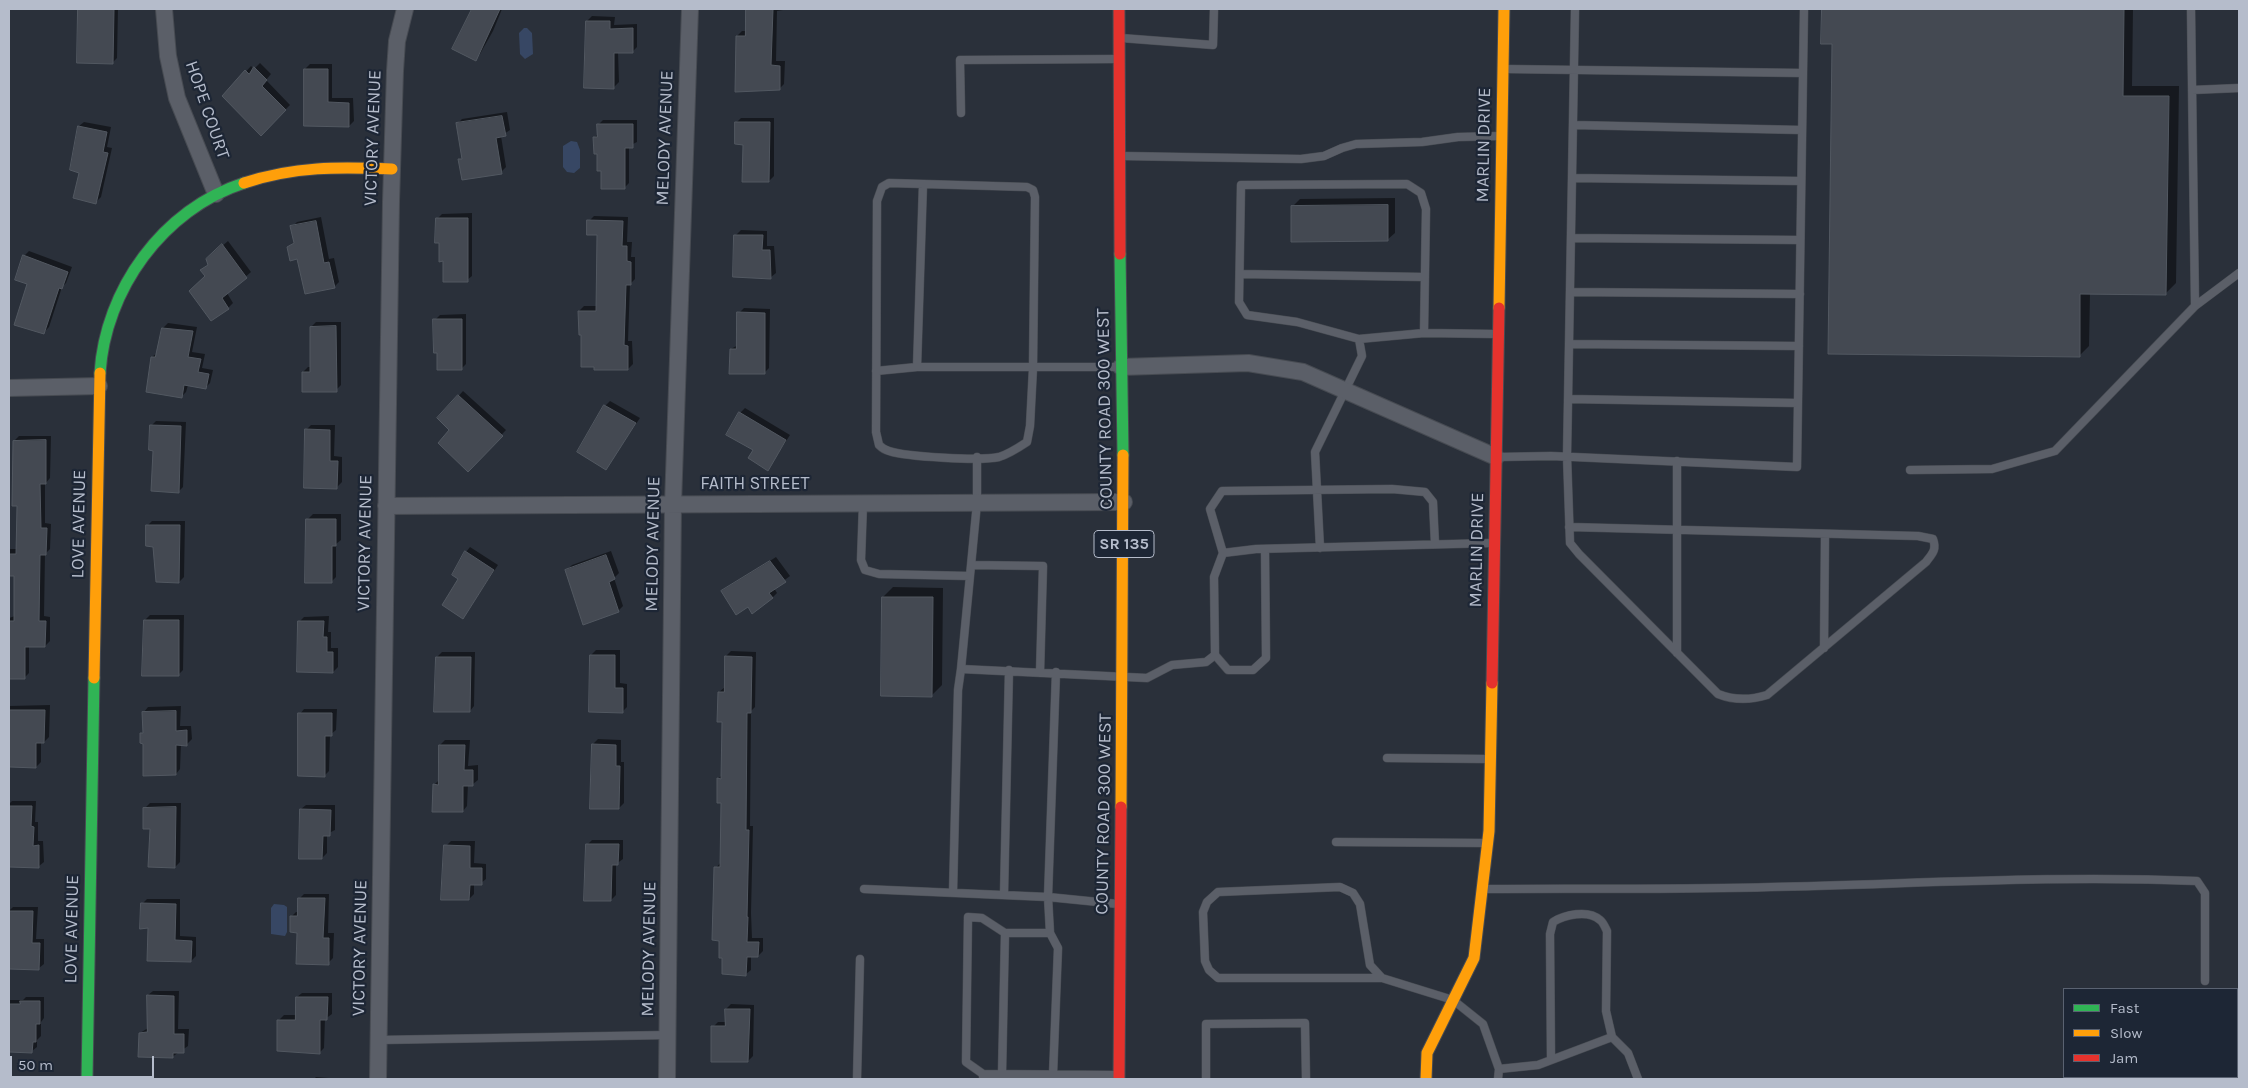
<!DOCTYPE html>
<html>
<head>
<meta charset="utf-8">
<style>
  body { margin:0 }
  #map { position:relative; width:2248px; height:1088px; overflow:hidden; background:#2a303a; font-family:Karla,sans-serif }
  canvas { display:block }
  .frame { position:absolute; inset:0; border:10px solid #b5bccb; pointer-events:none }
  .legend { position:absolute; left:2063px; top:988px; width:175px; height:90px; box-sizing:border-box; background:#1d2635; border:1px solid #5a6271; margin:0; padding:6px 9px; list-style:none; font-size:15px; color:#b5bccb }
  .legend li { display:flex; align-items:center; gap:10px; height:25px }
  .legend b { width:25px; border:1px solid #5a6271 }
  .scale { position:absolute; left:10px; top:1056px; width:144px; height:22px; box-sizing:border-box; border:2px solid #b5bccb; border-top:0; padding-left:6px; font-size:15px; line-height:18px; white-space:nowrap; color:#b5bccb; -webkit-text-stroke:4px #1d2635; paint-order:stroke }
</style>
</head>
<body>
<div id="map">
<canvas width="2248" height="1088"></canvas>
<div class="frame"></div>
<ul class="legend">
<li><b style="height:6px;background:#30b455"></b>Fast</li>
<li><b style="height:6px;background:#ff9f0a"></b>Slow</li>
<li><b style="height:6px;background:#e5322d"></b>Jam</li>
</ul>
<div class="scale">50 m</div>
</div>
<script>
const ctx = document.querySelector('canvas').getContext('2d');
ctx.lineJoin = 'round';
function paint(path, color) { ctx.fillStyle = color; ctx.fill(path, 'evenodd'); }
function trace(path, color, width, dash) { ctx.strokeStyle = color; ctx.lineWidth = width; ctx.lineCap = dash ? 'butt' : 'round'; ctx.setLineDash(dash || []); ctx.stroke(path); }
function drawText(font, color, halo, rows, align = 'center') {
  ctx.font = font + ' Karla,sans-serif'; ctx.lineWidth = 4.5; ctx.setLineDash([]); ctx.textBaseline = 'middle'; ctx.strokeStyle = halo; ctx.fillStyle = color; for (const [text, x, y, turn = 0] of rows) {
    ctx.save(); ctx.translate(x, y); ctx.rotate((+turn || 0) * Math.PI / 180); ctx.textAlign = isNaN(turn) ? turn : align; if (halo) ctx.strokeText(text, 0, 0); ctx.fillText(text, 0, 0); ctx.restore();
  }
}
const water = new Path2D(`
  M524,28H527L532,33L533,54L525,59L520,54L519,33Z
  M571,141L577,142L580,150V168L574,173L567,172L563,167V146Z
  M274,904L284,905L287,907V932L285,936L271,934V908Z`);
const shadow = new Path2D(`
  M79,9H118L117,58L112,63L78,62Z
  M473,9H502L493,31L480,54L475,59L467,24Z
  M747,9H789L777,11L776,61H785L784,84L779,89L737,36L742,31H747Z
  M1823,9H2133L2132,86H2179L2176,283L2166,293H2090L2089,346L2079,356L1833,43L1823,42Z
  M592,16L615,17L614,25L637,24V47L632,52H618L619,82L614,87L587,21Z
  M260,63L271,74L266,80L290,105L261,134L224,96L251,66L254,69Z
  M310,64H332V98H353L354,121L349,126L305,125V69Z
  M507,112L510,130L501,136L506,167L501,172L460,160L463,157L457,124L462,119Z
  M741,118H774V176L769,181L737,122Z
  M603,120H637V142L629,146V183L624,188L602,170L595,137L598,134V125Z
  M84,122L111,127L107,147L112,148L101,197L96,202L80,172L79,126Z
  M1395,198V233L1387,240L1293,206L1300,199Z
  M472,213V276L467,280L444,260L437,219L442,214Z
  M594,216L628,217L627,242H632L631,257H635V279L630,284L628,341H632L633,364L628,369L582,334L579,311L584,306H597L598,234L589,221Z
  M321,217L329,259L334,258L339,282L334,287L288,247L295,241L292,227L297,222Z
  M741,230L767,231V246H774L776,273L771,277L736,235Z
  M228,241L251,272L227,293L233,303L228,308L202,270L209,264L213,254Z
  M29,251L72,267L66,283L62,287L49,327L44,332L28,283L24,256Z
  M744,308L770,309L769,368L764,373L731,349L738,345L739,313Z
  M466,314V364L461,369L435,320L440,315Z
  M316,322H341V385L336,390L303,372L308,367H311V327Z
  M168,323L197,327L192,352L205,354L202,368L213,370L210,383L205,388L188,385L186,392L181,397L152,357L158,352L163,328Z
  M463,391L506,430L468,470L450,430L439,418Z
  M610,401L640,418L606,468L605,406Z
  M745,408L790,435L768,469L755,449L740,413Z
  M156,421L186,422L183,487L178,492L151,426Z
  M311,425H335L334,456L342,457V482L337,487L306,430Z
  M19,436H51L50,478L45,484V523L51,524L50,549L45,554L44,616L50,617V641L45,646H29V673L24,678H9V618L15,616L16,575L9,574V549H17L19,505L14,441Z
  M313,514H341V540L336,544V577L331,582L308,519Z
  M152,521H185L184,577L179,582L147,526Z
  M470,547L498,565L463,618L460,579L466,552Z
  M611,551L619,573L614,578L623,606L618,611L567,570L572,565Z
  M776,557L790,576L774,588L777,593L772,598L748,606L723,591Z
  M893,587L943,588L942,685L932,695L883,597Z
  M150,615H184L183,670L178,675L145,620Z
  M329,616L328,632H331V648H338V667L333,672L299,622L304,617Z
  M596,650H620V683L627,684V707L622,712L591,655Z
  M731,651L756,652L755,707L751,711L750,826H753L751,913L752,938H763V951L758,956H751V970L746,974L716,868L721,862L722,802L718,779L722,775L723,721L719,692L725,687L726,656Z
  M442,652H475L474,706L470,711L437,657Z
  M50,705L49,737L44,742H41V762L36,767L12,740H9V706Z
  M181,706L180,726H191L192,739L187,744H181L180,769L176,774L144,742L141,734L144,731V712L148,707Z
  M304,709H337L336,730L330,735L329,771L324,776L300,714Z
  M598,739L621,740V762H624V803L619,808L593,744Z
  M445,740H470L468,766L478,765V780L473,784H468L467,806L463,811L434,785L439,780L440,745Z
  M12,801H36L35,822H38V841H43L44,862L39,866H9V804Z
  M150,803H181L180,862L175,867L151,828L145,808Z
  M306,805H335V830L327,834V853L322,858L301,809Z
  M592,840H623V859L616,864V895L611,900L587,845Z
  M451,841H475L474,863L486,864V879L481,883H474V894L469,899L446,846Z
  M304,894H329L328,933H334L333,958L328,963L291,917L296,912H299V899Z
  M147,899H180V936L196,937V956L191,961L149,927L142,904Z
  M13,907H38L36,939H44V964L39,968H9V911Z
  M153,991H179L178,1029H189L188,1046L172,1057L140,1033L148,1028V995Z
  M302,993H332V1014L325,1019L324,1048L319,1053L279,1020L284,1015H297V997Z
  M26,997H44V1018L41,1022V1036L37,1040V1047L32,1051H9V1000H23Z
  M731,1004L754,1005L753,1056L748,1061L713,1027L718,1022H726V1009Z
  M316,1077L341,1079H314Z`);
const building = new Path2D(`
  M78,9H114L113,64L77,63Z
  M472,9H500L476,61L452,49Z
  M746,9H773L771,65L780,66V90L735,92L736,36H745Z
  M1822,9H2124L2123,96H2169L2166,295L2080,294V357L1828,354L1832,44H1821Z
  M586,21H610V29L633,28V53H614V89L584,88Z
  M254,67L267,80L262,86L286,110L261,136L222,96L245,70L249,74Z
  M304,69H328V102L349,103V127L304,126Z
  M502,116L506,136L496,138L502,174L462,180L458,159H462L456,123Z
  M735,122H770L769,182H742L743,145L735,144Z
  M597,124H633V148H625V189H601V171H597V154H594L593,137H597Z
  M78,126L107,132L103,152L108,153L96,204L73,198L79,173L70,170Z
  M1388,205V241L1291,242V206Z
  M436,218H468V282H443V261L439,262V243H435Z
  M587,220L623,221L622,246H627V261L631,262V285H626L624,345L628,346V370H594V367H581V335H579L578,311H596L597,235H587Z
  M316,221L324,263L329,262L335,288L305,294L297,259L290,261L287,247L294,243L290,226Z
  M734,235H763L762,250H770L771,279L733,277Z
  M222,244L247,278L222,298L229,309L211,321L189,291L205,276L200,270L208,265L206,259Z
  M23,255L68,272L62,289L59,288L44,334L14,325L27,284L15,280Z
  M737,312L765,313V374H729L730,349H736Z
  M433,319H462V370H437V353H434Z
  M336,326L337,392H302V372H310V327Z
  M162,328L193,331L188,357L201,359L198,372L209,374L206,389L184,385L182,398L146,392L151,357H155Z
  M458,395L503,436L468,472L438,443L449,430L437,418Z
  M604,405L636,423L606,470L577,452Z
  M739,412L786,440L768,471L748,458L753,450L726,435Z
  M150,425L181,426L179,493L151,491L153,451L149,450Z
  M305,429L330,430V461H338L337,489L304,488Z
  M46,440V484H40L41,528H47L46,555H40L39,621H46L45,647H25V679H9V621H14V576H9V554H16L17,506H12L13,441Z
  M306,519H336V546H332V583H305Z
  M146,525H180L179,583L156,582L153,547L146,546Z
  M465,551L494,570L463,619L442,605L458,579L452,575Z
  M606,555L615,579L609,582L619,612L583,625L565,570Z
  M770,561L786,582L769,593L773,598L752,614L748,607L736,615L721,591Z
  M882,597H933L932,697L881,696Z
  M144,620H179V676H142Z
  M298,621H324L323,637H327V652H333V673L297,672Z
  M590,655H615V688H623V713L589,712Z
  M725,656L752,657L751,713H747L746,830H749L747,917H748L747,942H759L758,957H747L746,976L722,974V958H719V941L712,940L714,867H720L721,803H717V778L721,779L722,722H717L718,692H724Z
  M436,657H471L470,712H434Z
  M9,710H45L44,743H36V768L10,767Z
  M176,711V731L187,730V746L176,745V775L143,776V744L140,743V733H143L142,712Z
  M298,713H332V736H325V777L298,776Z
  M592,744L616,745V766H620L619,809H590Z
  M439,745H465L464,770H473V786H463V812H432L433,784L438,785Z
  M9,806H32L31,826L34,827L33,846L39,845V868L9,867Z
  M176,807L175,868L148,867L150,829H143V808Z
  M300,809L331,810L330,836H323L322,859H299Z
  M586,844H619L618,865H612L611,901H584Z
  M444,845L470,846V868H482V885H470L469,900H441Z
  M298,898H325L323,938H329V965L296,964L297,933L290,932V916H297Z
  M141,903L176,904L175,940L192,941L191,962L147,961L148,928L140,929Z
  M9,911H33L32,943H40L39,970L9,969Z
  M147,995L174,996V1034H184V1053H173V1058L138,1057L139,1033L147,1032Z
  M296,997H328L327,1020H320V1054L277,1051V1020H295Z
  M20,1001H40V1024H36V1042H33L32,1053L9,1052V1004H20Z
  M725,1009H750L748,1062H711V1026H725Z`);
const lane = new Path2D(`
  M1121,38L1213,45L1214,9
  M1505,69L1803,73
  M2192,90L2239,88
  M961,113L960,60L1117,59
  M1573,125L1802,130
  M1122,156L1301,159L1324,156L1342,148L1356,144L1422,142L1458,137L1500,136
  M1572,178L1801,181
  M889,183L1027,187L1033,190L1035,197L1033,368L1030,426L1027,442C1018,448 1009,454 999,457C981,461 907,457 889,451C885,450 882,448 879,445L876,432L877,201L882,187Z
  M1571,238L1800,240
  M1240,274L1425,277
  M1570,292L1800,294
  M2195,306L2239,273
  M1359,339L1424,333L1496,334
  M1569,344L1799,346
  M917,367L923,184
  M876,371L917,367H1117
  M1568,399L1798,403
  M977,457V503L961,669L1147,678L1172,665L1206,662L1215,655L1214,577L1223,553L1256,549L1492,543
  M1498,457L1551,456L1797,467L1804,9
  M1677,461V653
  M1910,470L1992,469L2055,451L2195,306L2191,9
  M863,504L861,560L865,570L879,574L970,576
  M1569,527L1918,536L1933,539C1937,550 1932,554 1926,562L1767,695C1751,700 1733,700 1718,694L1579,554L1570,543L1567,456L1575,9
  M1320,548L1315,452L1362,356L1359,339L1297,322L1247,315L1239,302L1241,185L1407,184L1421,193L1426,209L1424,333
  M1223,553L1210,509L1222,491L1392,489L1425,492L1433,502L1435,544
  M971,565L1043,566L1040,673
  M1824,648L1825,534
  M1215,655L1228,670H1253L1266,658L1265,549
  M1387,758L1488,759
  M1336,842L1486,843
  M864,889L1048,897L1056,672
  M1485,889C1580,888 1676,890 1771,887C1913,884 2056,875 2197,881L2205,893V981
  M953,893L958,690L961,669
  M1004,895L1009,670
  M1382,978H1218L1209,970L1205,961L1203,912L1207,902L1218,892L1340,887L1353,893L1360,904L1370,965L1382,978L1453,1000L1483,1024L1499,1069L1498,1079
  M1612,1037L1628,1053L1638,1079
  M379,1040L668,1035
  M1499,1069L1538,1065L1612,1037L1606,1011L1607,931C1605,927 1603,922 1600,920C1588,909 1564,915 1553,922L1550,934L1551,1060
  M983,1074L966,1062L968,917L982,918L1005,933H1050
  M1002,1074L1005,933
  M1053,1075L1058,948L1050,933L1048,897L1118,904
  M983,1077V1074L1116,1075
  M857,1079L860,959
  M1206,1079V1024L1305,1023L1306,1079`);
const street = new Path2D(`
  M164,9L168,56L177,98L216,194
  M1121,367L1248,363L1303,372L1496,457
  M9,388L99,386
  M386,506L1124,502
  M378,1079L391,202L395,71L397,41L405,9
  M667,1079L673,504L690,9`);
const fast = new Path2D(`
  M1120,254L1123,455
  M100,373C105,290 163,209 244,183
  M87,1079L94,678`);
const slow = new Path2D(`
  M244,183C295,166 339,167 392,169
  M1499,308L1504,9
  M94,678L100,373
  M1121,807L1123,455
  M1426,1079L1427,1053L1474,958L1489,831L1492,683`);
const jam = new Path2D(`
  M1119,9L1120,254
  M1492,683L1499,308
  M1119,1079L1121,807`);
const shields = [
  [1124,544,60]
];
const shieldNames = [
  ["SR 135",1124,544]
];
const streetNames = [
  ["HOPE COURT",207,110,71],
  ["VICTORY AVENUE",373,138,-88],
  ["MELODY AVENUE",665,138,-88],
  ["MARLIN DRIVE",1484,145,-89],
  ["COUNTY ROAD 300 WEST",1105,409,-91],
  ["FAITH STREET",755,484],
  ["LOVE AVENUE",79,524,-89],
  ["VICTORY AVENUE",365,543,-89],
  ["MELODY AVENUE",653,544,-89],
  ["MARLIN DRIVE",1477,550,-89],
  ["COUNTY ROAD 300 WEST",1104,814,-89],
  ["LOVE AVENUE",72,929,-89],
  ["VICTORY AVENUE",360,948,-89],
  ["MELODY AVENUE",649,949,-89]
];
paint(water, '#374764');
paint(shadow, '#0007');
paint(building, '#444952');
trace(building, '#525861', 1);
trace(lane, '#474b52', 9);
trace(street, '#474b52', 18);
trace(fast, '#474b52', 13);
trace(slow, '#474b52', 13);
trace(jam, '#474b52', 13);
trace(lane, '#5b5f68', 8);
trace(street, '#5b5f68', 16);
trace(fast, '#30b455', 11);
trace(slow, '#ff9f0a', 11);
trace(jam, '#e5322d', 11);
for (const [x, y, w] of shields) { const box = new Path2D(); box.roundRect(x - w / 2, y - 13.5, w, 27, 4); ctx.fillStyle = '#1d2635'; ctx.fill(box); trace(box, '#b5bccb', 1); }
drawText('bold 16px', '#b5bccb', null, shieldNames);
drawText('18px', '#b5bccb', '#1d2635', streetNames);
</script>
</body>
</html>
